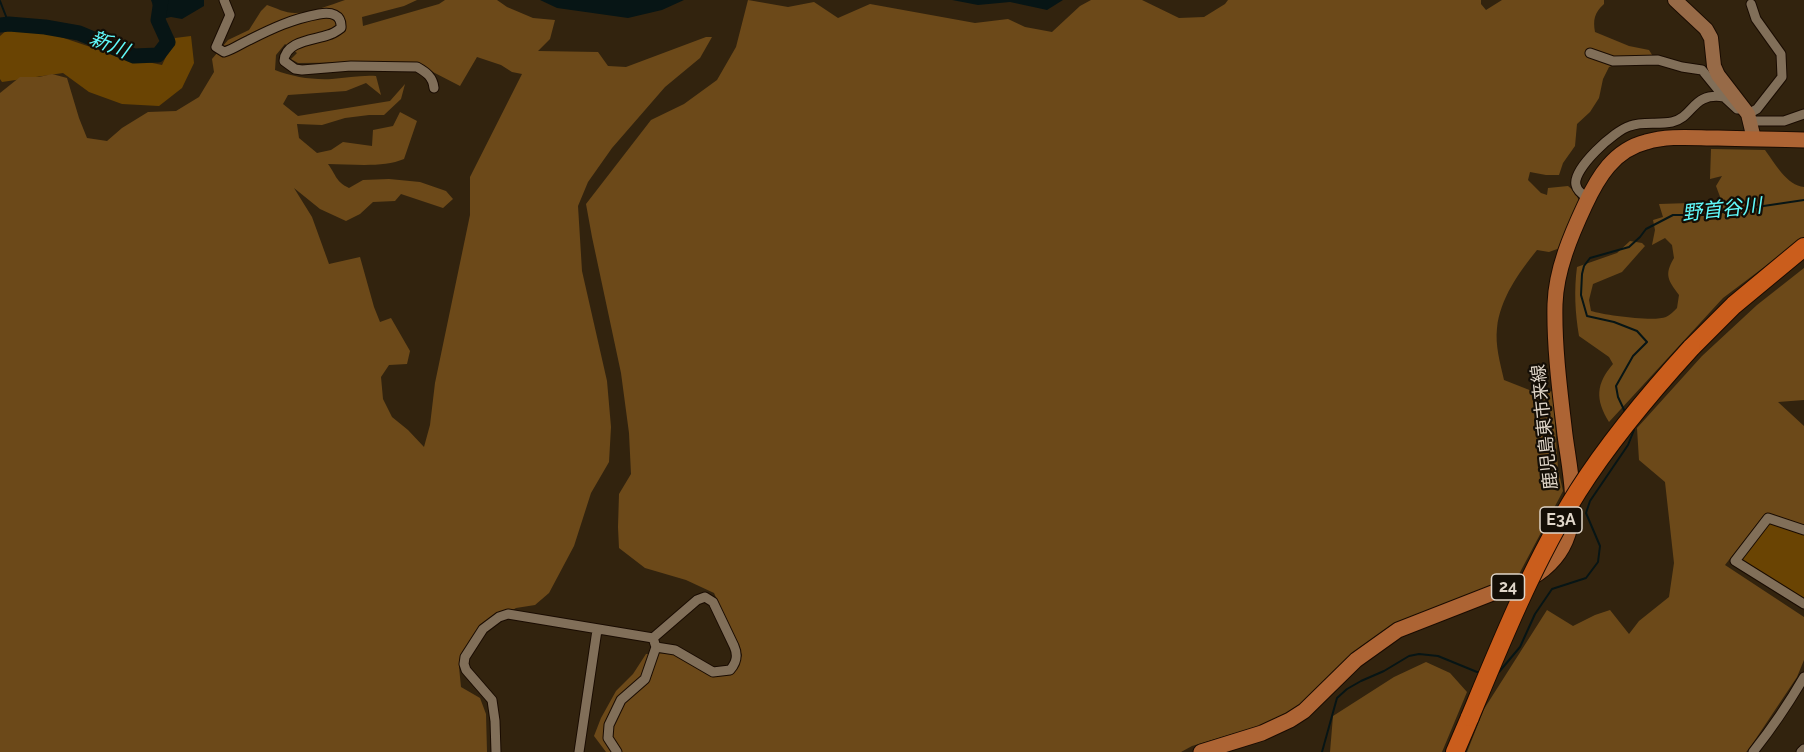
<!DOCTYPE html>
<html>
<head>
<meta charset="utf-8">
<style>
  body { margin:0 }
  canvas { display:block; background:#32230e }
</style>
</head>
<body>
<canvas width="1804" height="752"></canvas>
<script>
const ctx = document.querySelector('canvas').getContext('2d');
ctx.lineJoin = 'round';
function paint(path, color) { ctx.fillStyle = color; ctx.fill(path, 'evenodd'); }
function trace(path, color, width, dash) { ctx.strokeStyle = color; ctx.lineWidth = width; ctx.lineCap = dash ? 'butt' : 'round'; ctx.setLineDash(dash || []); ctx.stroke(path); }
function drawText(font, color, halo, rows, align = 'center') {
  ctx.font = font + ' Raleway,"Noto Sans JP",sans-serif'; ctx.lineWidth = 4.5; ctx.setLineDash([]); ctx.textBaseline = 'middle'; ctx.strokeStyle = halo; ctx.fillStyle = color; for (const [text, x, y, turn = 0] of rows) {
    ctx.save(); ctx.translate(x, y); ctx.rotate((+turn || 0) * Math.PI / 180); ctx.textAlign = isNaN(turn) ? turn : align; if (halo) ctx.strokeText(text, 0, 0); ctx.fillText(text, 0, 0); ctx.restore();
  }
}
const green = new Path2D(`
  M8,29L49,33L114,55L162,65L175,38L191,36L194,63L182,88L159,106L122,104L89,92L63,73L2,82L0,79V36Z
  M1772,523L1804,534V601L1743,562V557L1767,525Z`);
const forest = new Path2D(`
  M345,0H417L404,6L362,17L363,26L439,4L445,0H497L507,7L533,18L555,20L550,39L538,51L598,52L608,66L626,67L706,37H712L700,58L665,87L612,148L588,182L578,206L582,271L607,381L611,427L609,462L591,493L574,546L549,593L535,605L516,608L497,619L476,637L459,667L461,687L480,698L486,714L487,752H0V93L20,77H39L52,74L67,78L79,118L87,138L107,141L122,128L148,112L176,111L199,97L214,72L212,59L228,40L249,30L261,11L267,5C276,8 285,13 295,13C311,13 330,5 345,0ZM285,44L297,53L291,59L298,63L392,62L431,71L460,86L477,57L501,65L512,72L522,74L470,177V215L435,383L430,425L424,447L408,430L392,417L383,399L381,377L389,365L407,364L410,351L391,318L380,322L374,307L360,257L329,264L312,217L294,188L320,209L346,221L360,214L373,202L395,201L401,194L443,208L453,199L446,191L420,182L389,179L363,180L349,188C336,182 336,175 328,164C352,164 383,168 404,159L417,121L400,112L393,126L373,130L372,146L343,142L331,150L317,153L299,138L297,124L322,125L345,118L369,115H384L401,99L405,84L390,101L298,116L283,104L288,95L346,91L366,83L381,95L376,76C361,75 347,78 332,79C312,80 293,77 275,70L276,55Z
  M748,0L788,7L814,2L838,18L870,4L975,23L1008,19L1025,27L1052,32L1080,6L1091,0H1142L1179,18L1204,17L1225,4L1228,0H1481V4L1486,10L1502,0H1604V4C1594,13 1593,20 1595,32L1629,46L1649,50L1654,58L1627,60L1609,67L1603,79L1599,98L1590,112L1577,124L1575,146L1563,163L1559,175H1546L1530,172L1528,180L1541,193L1547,195L1548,188L1568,186L1575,192L1580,203L1560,248L1549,252L1537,250C1519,272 1500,299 1497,328C1495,345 1500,363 1504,380L1537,393L1553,391L1558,469L1563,491L1518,576L1393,624L1357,650L1327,678L1308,699L1277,720L1239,734L1235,733L1192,746L1181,752H606L594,736L601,718L616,691L633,674L646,654C655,654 665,652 674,655C698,662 728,698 742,655L714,593L686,580L645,568L619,548L618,527L619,494L631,474L629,433L621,373L592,237L586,204L651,120L684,104L717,80L736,47Z
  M1711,149L1765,150C1774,162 1787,186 1804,187V237L1723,298L1609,422C1595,399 1596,384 1613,364L1609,357L1579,336C1575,312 1574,290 1577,267L1617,253L1630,241L1642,243L1645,246L1622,272L1593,284L1589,300L1591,311C1604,315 1654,322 1666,317C1670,315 1674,311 1677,308L1679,295C1668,280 1664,275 1674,258L1672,245L1665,238L1652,245L1655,230L1653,220L1663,217L1659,204L1722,202L1716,186L1722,176L1710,179Z
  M1804,268V400L1778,402L1804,426V525C1793,528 1777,517 1763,516L1725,565L1804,617V660L1797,677L1749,749L1746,752H1467L1484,709L1547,610L1573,626L1595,615L1610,610L1629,634L1639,621L1669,597L1674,563L1665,482L1639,460L1637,428L1702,356L1757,305Z
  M1426,662L1450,673L1467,692L1442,752H1330L1333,716L1394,677Z`);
const water = new Path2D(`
  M151,0H204V6L182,19L171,17L158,20Z
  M540,0H684L662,10L628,18L557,8Z
  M952,0H1063L1047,10L1010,2L978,5Z`);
const stream = new Path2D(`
  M0,1L9,24
  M1626,414L1618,397L1616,386L1633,356L1647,342L1637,331L1614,322L1587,316L1581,295L1582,274L1584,266L1590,258L1629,247L1640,237L1646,229L1673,215H1703L1804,200
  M1497,672H1499L1520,647L1535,614L1552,589L1586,578L1598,562L1600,546L1586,513L1590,501L1628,445L1634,430L1632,427
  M1322,752L1337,698L1347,689L1361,681L1384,671L1409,656L1419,654L1438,656L1477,672H1482`);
const river = new Path2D(`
  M0,25L9,24L45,27L79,33L134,56L158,55L168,42L158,20L161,0`);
const street = new Path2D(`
  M224,0L230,15L216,47L224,52C234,49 240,44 249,40C273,28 292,19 319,14C331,12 342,14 341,28C337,31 333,34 328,35C314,40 285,41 284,61L295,69L302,70L351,66L417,67C426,72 433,77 434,88
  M1590,53L1613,61L1658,60L1682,67L1702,70L1724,97
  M1748,114L1757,109L1782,77L1781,54L1756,19L1751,4
  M1751,121H1784L1804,114
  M1588,198C1583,195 1577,191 1576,185C1572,169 1615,130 1630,126C1643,121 1658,125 1672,122C1694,117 1692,92 1724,97L1737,109H1742
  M1804,530L1768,518L1735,561L1804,604
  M496,752L495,721L492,700L466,670L464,664L465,657L483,629L499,617L508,614L653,638L697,600L705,597L713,602L734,646C738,655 737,662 730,670L713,672L675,650L656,647L653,638
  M579,752L597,630
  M617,752L608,738L609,725L621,700L645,679L656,647
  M1753,752C1772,728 1789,703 1804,677
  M1801,752L1804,749`);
const secondary = new Path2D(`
  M1675,0L1706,29L1711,38L1714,66L1718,75L1748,114L1754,139`);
const primary = new Path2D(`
  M1201,752L1262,733L1290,720L1304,711L1356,660L1398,630L1531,578C1548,568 1562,553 1568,534C1578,503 1569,466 1565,435C1560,392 1554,347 1555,304C1556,270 1571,235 1585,205C1598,177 1614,150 1646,142C1669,135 1694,138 1718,138C1747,139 1775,139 1804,140`);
const highway = new Path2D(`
  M1691,348L1734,305L1804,247
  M1455,752L1470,717`);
const highwayBridge = new Path2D(`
  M1470,717C1502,640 1534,561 1578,491C1611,439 1650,393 1691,348`);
const shields = [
  [1561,520,42],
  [1508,587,33]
];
const shieldNames = [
  ["E3A",1561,520],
  ["24",1508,587]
];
const streetNames = [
  ["鹿児島東市来線",1545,427,-96]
];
const waterNames = [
  ["新川",109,45,22],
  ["野首谷川",1722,210,-6]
];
paint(green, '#6a4403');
paint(forest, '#6c4919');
paint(water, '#071515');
trace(stream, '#071515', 2);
trace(river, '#071515', 15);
trace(street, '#190b00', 11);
trace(secondary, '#190b00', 16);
trace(primary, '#190b00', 17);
trace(highway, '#190b00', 20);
trace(street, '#816f59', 9);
trace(secondary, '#976a47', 14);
trace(primary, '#ad6434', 15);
trace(highway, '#ca5d1c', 18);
trace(highwayBridge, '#190b00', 20, []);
trace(highwayBridge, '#ca5d1c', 18);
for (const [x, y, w] of shields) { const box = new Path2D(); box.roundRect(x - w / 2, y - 13, w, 26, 4.5); ctx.fillStyle = '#140e06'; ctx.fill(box); trace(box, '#dfd5c8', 1.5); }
drawText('bold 16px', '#dfd5c8', null, shieldNames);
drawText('18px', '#dfd5c8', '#140e06', streetNames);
drawText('italic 20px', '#60fafb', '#140e06', waterNames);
</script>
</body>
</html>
